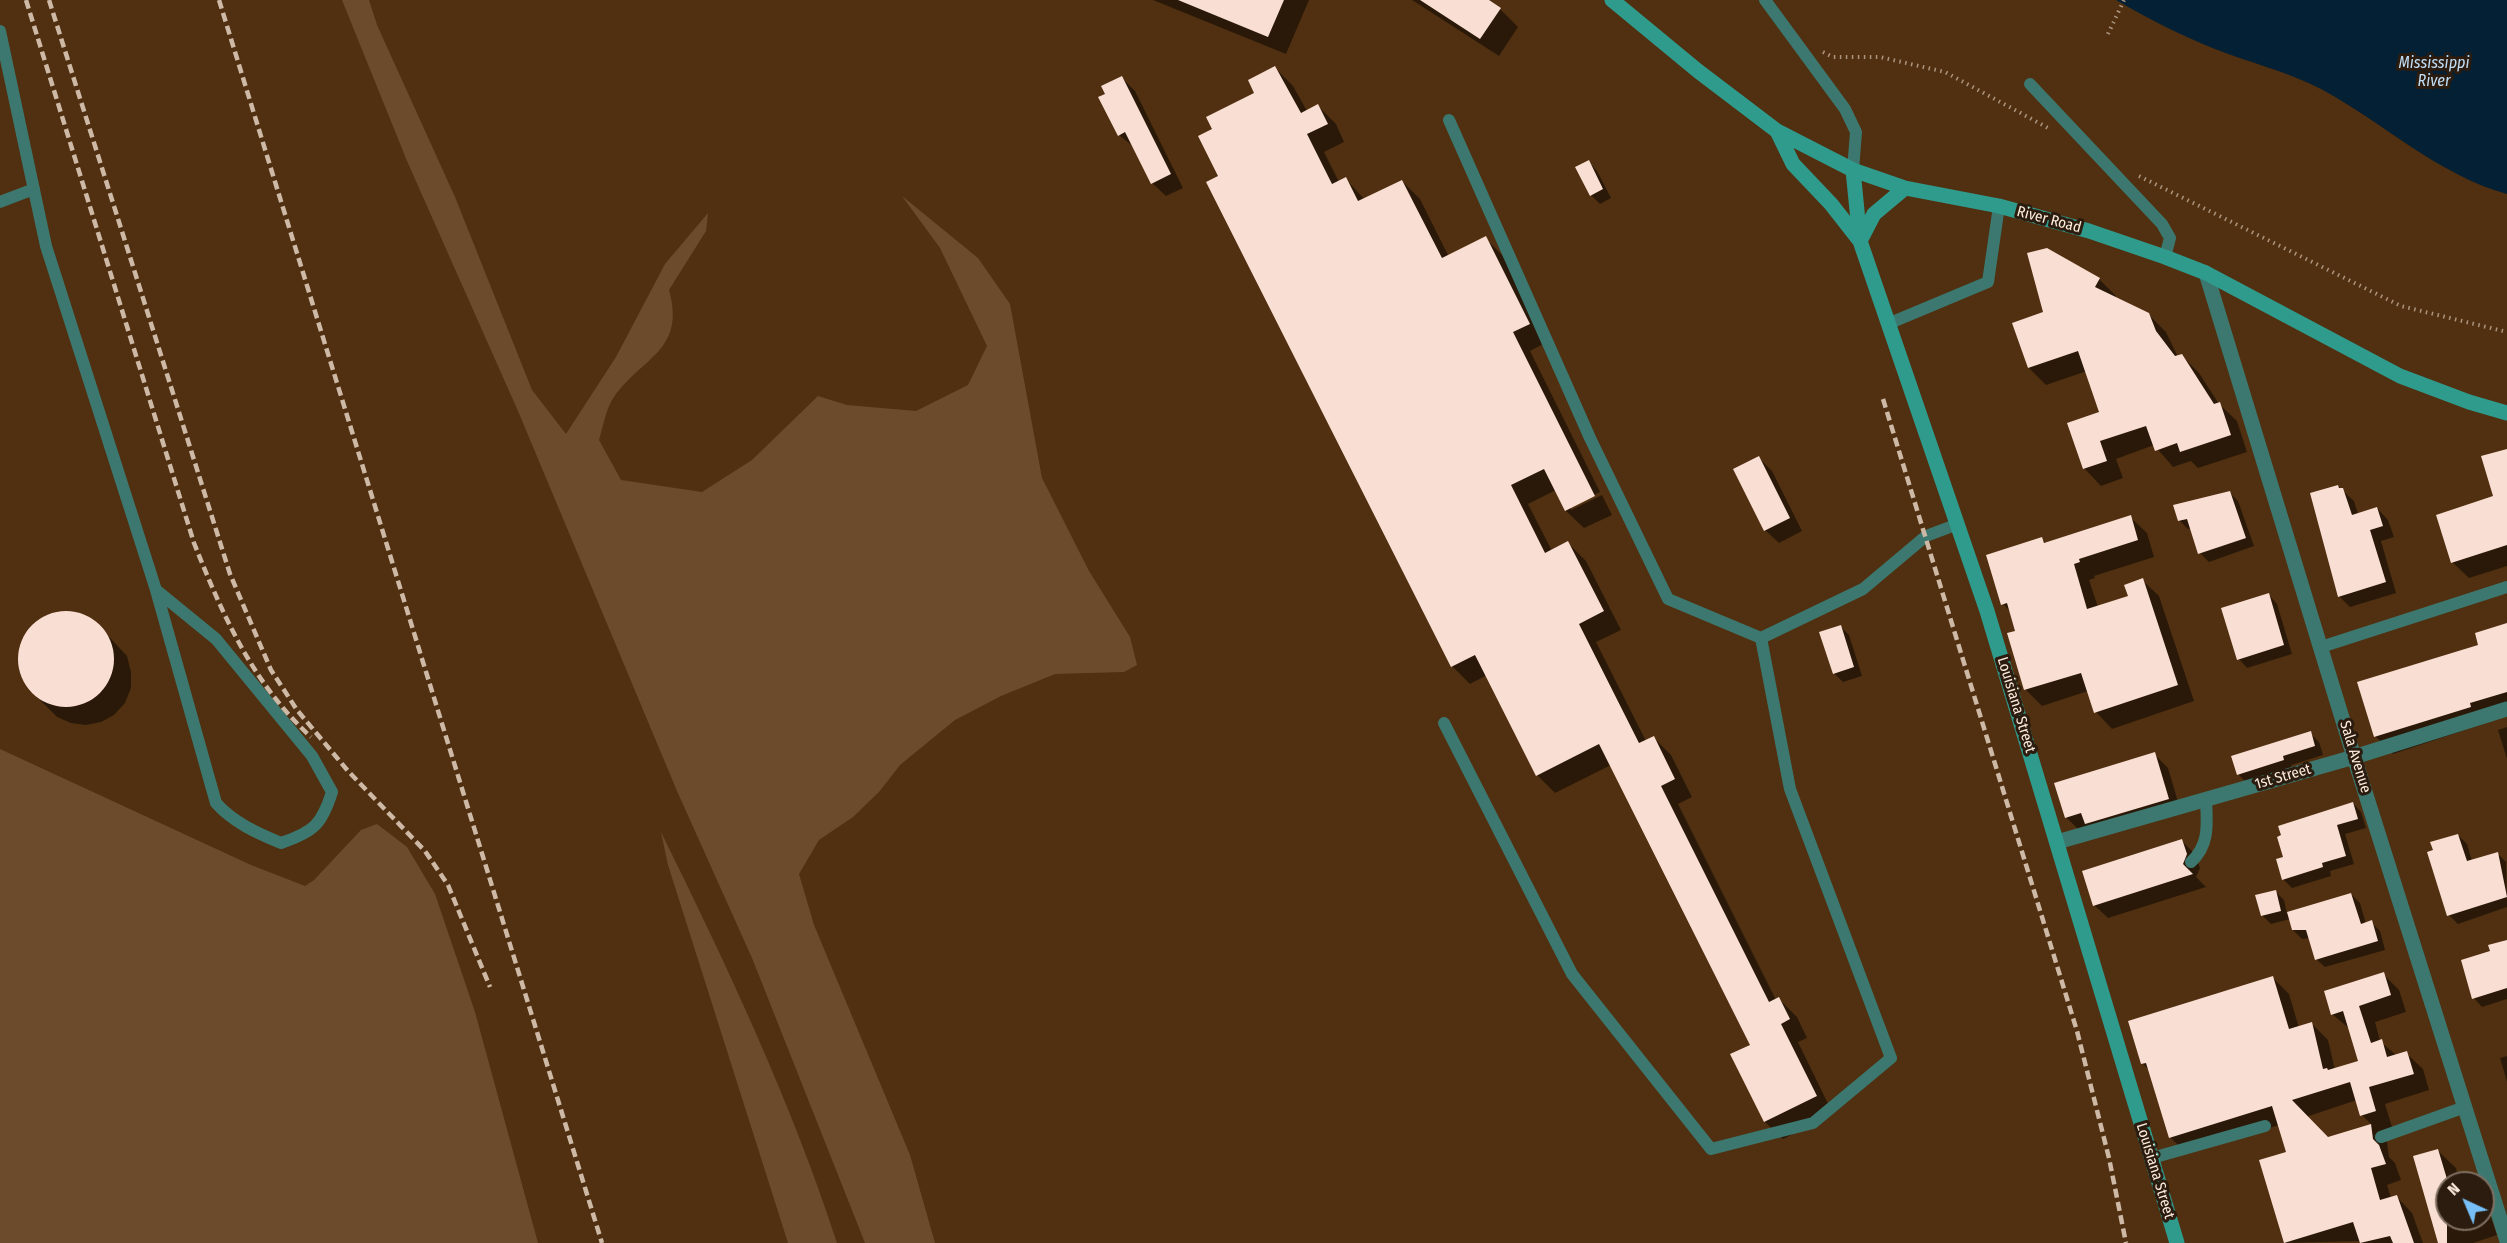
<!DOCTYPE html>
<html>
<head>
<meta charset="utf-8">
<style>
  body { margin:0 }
  #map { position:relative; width:2507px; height:1243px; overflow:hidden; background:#503010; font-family:"Fira Sans Condensed",sans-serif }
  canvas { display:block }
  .north { position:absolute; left:2435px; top:1171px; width:60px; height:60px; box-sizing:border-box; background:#2b1c0f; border:2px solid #7f6f62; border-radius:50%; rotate:316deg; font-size:16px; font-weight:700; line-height:24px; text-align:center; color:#fdecde }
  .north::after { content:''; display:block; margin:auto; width:21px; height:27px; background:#77bff7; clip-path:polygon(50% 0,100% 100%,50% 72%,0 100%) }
</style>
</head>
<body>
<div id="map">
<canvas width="2507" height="1243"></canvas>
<div class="north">N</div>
</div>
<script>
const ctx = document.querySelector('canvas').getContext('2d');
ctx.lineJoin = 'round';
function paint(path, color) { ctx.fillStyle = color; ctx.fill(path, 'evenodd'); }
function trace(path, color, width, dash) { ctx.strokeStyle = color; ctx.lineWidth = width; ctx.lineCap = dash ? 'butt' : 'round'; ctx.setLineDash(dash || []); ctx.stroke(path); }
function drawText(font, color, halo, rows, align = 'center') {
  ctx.font = font + ' "Fira Sans Condensed",sans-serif'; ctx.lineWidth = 6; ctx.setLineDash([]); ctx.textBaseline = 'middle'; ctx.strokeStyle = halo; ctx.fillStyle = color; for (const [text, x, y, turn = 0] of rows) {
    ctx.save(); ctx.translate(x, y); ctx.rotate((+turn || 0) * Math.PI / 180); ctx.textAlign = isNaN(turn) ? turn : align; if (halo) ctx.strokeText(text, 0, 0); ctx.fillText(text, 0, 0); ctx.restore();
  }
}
const green = new Path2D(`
  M342,0H369L377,25L455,197L532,390L566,434L616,357L665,264L708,213L706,231L669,290C686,351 642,357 614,397C606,408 603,427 599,440L621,480L702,492L752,460L818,396L847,405L916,411L968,385L987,346L940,248L902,196L978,258L1010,304L1042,478L1089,571L1130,637L1137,665L1124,672L1055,674L1001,696L955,720L900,765L879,792L853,817L819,840L799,874L814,925L910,1155L935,1243H865L752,958L677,791L518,411L407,161Z
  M0,749L251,865L305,886L314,880L361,830L377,824L407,847L435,894L475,1012L538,1243H0Z
  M661,832C727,966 791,1101 837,1243H788L668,865Z`);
const water = new Path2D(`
  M2116,0H2507V194C2438,175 2384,123 2321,89C2292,74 2262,66 2231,55C2192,41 2152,21 2116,0Z`);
const shadow = new Path2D(`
  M1153,0H1309L1286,54Z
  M1412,0H1486L1500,9L1518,27L1499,56Z
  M1275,68L1293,86L1307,111L1318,106L1336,124L1344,142L1324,152L1339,182L1346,179L1365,200L1402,181L1420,199L1449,257L1485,238L1503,256L1547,342L1530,351L1600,492L1571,507V510L1602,495L1612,515L1584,528L1566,511L1556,490L1528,504L1552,551L1568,543L1586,561L1621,630L1596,642L1646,741L1653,737L1671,755L1692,797L1678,804L1776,1000L1779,999L1797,1017L1807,1038L1798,1042L1833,1114L1783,1139L1765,1122L1732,1055L1752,1045L1611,765L1555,793L1537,775L1487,675L1470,684L1452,666L1220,176L1214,130L1256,93Z
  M1121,77L1135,91L1183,188L1166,196L1152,183L1134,147L1119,135L1107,94Z
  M1589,162L1597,171L1611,198L1600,204L1591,195Z
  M2099,279L2116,296L2115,298L2148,314L2166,332L2178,357L2182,356L2199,373L2219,404L2237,421L2247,452L2198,468L2191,461L2173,467L2154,445L2116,459L2123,478L2101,486L2084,468L2101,413L2087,371L2046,385L2029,368L2014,324L2045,313Z
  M2507,450V566L2469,578L2452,562L2495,497Z
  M1759,458L1772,471L1802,531L1779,543L1765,530Z
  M2338,486L2354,501L2358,514L2377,508L2388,520L2394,537L2381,541L2396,593L2350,607L2339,596Z
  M2229,492L2238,501L2254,546L2209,562L2200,553L2191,528L2188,529L2179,520Z
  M2130,517L2147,533L2154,557L2094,576L2095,578L2089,580L2098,607L2129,597L2142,580L2159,596L2194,701L2112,729L2096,712L2088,691L2042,706L2025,689L2017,632L2012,613L2003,604L2041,539L2046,543Z
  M2269,595L2277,604L2292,654L2247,668L2239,659Z
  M70,612L85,616L98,625L127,656L131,672V688L125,703L114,715L101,722L86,725L71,723L57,717L27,687L20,674L18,659L21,644L28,630L39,620L54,613Z
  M2507,624V716L2393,754L2375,736Z
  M1841,627L1849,635L1862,676L1843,682L1834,673Z
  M2507,727V759L2498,730Z
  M2310,733L2319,742L2323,755L2291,765L2292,769L2247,783L2238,774Z
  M2154,754L2168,768L2181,812L2080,831L2066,817Z
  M2353,803L2361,812L2366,828L2345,834L2354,864L2330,871L2331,876L2292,888L2283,879Z
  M2458,835L2467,844L2472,861L2498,854L2506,862L2507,907L2458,924L2449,915Z
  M2182,841L2195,854L2200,868L2196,877L2206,887L2108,918L2094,905Z
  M2275,891L2284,900L2287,914L2351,894L2360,903L2366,924L2371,922L2380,931L2385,950L2325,967L2316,959L2310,938L2302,939L2293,930L2290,919L2271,924L2262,915Z
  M2507,941V999L2482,1007L2474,998L2492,952Z
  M2383,974L2399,990L2406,1012L2375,1022L2380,1041L2396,1055L2406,1053L2423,1069L2429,1090L2385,1104L2392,1127L2377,1132L2387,1142L2389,1157L2395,1163L2401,1180L2387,1185L2391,1198L2396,1196L2412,1213L2423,1243H2361L2360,1241L2286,1243L2261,1161L2288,1153L2279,1125L2187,1154L2170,1137L2150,1071L2142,1063L2273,978L2289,994L2299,1028L2312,1024L2328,1040L2335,1070L2360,1062L2351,1030L2332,1014ZM2357,1100L2362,1115L2372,1125L2328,1139L2306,1117Z
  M2507,1056V1082L2500,1058Z
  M2438,1151L2456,1168L2458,1177L2465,1175L2473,1183H2447V1219H2483V1194L2497,1235L2473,1243H2447L2436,1232Z`);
const building = new Path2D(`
  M1178,0H1284L1268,37Z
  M1420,0H1489L1501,8L1480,39Z
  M1275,66L1301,113L1318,104L1328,124L1307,134L1332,184L1346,177L1358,201L1402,180L1442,258L1486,236L1530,324L1513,332L1595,496L1565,511L1544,469L1511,485L1545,553L1568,541L1604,611L1579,624L1639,743L1654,736L1675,779L1661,786L1769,1002L1779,997L1790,1019L1781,1024L1817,1096L1764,1122L1730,1054L1750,1045L1599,744L1536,776L1475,655L1451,667L1206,182L1218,176L1198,136L1212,129L1206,117L1254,93L1248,80Z
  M1122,76L1171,174L1151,184L1125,132L1118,136L1098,97L1105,94L1101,86Z
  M1589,160L1603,189L1590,196L1575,167Z
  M2047,248L2100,278L2095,287L2149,313L2156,331L2175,356L2182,354L2214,404L2220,402L2231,435L2180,452L2177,443L2155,451L2146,426L2100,441L2107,461L2083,469L2067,423L2099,412L2078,351L2028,368L2012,323L2043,312L2027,253Z
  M2507,449V545L2451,563L2436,515L2493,496L2481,456Z
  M1759,456L1790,518L1764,531L1733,469Z
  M2338,485L2339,488H2343L2352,515L2377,507L2383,526L2370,530L2386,582L2338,597L2310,493Z
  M2230,491L2246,538L2198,554L2187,519L2178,521L2173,505Z
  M2131,515L2138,540L2079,559L2080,562L2074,564L2087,609L2128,596L2124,585L2143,578L2178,685L2094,713L2081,673L2024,690L2007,633L2015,631L2007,603L2001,605L1986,555L2042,537L2044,543Z
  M2269,593L2284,645L2237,660L2221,608Z
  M18 659a48 48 0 1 1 96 0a48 48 0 1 1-96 0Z
  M2507,623V692L2470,703L2471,707L2374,737L2357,682L2478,645L2475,633Z
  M1841,625L1854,667L1833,674L1819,632Z
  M2311,731L2315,746L2283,756L2284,760L2237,775L2231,756Z
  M2155,752L2169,799L2085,824L2081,813L2065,818L2054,783Z
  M2353,802L2358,819L2337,825L2346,856L2322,863L2323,867L2282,880L2276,859L2283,857L2277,837L2281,835L2278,826Z
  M2458,834L2467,861L2498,852L2507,897L2447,916L2427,852L2433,850L2430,842Z
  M2182,839L2187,854L2183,864L2193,874L2093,906L2082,871Z
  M2276,890L2281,911L2261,916L2255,895Z
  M2351,893L2361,924L2372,920L2378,941L2315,960L2306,930H2292L2287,912Z
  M2507,940V988L2472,999L2461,960L2490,951L2488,945Z
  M2384,972L2391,995L2359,1006L2371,1043L2382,1039L2387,1057L2407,1051L2414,1074L2369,1087L2376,1111L2360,1116L2350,1082L2292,1100L2328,1137L2371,1124L2373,1139L2379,1145L2386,1164L2371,1168L2380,1200L2397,1195L2414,1243H2393L2390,1236L2360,1243L2353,1222L2284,1243L2259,1160L2286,1152L2272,1106L2169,1138L2146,1063L2141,1064L2128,1021L2273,976L2289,1029L2312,1022L2323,1069L2327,1068L2328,1070L2358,1061L2343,1011L2331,1015L2324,991Z
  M2438,1149L2447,1179V1243H2438L2413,1156Z`);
const path = new Path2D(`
  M2108,34L2124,0
  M1823,52L1833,57H1880L1945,72L2050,129
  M2139,176L2401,306L2507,332`);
const service = new Path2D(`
  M1765,0L1845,109L1856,132L1853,170
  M0,31L46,246L156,590L216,803C234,823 257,833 281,843C314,832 322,824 332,792L312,756L216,639L156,590
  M2030,84L2162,224L2170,238L2165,257
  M1449,120L1590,438L1668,599L1761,638
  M0,202L34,189
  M1890,323L1988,282L1999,206
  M2321,647L2507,587
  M1444,723L1572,974L1711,1149L1813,1123L1891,1058L1790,789L1761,638L1863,589L1926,536L1958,524
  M2191,862C2210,845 2207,823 2206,800
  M2381,1137L2465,1107
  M2152,1158L2265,1126`);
const minor = new Path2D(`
  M2206,273L2354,757L2507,1241
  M2057,842L2354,757L2507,709`);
const secondary = new Path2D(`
  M1612,0L1698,71L1777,131L1853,170L1905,188L1999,206L2089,231L2165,257L2206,273L2400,376L2469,402L2507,413
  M1777,131L1793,164L1831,204L1860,241L1874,214L1905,188
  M1853,170L1860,241L1987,611L2177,1243`);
const rail = new Path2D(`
  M26,0L194,543C223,616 253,684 311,737
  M49,0L230,574L271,670L297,710L348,771L425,851L448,885L490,987
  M219,0L602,1243
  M1883,399L2077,1031L2109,1158L2126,1243`);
const streetNames = [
  ["River Road",2049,220,15],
  ["Louisiana Street",2016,705,73],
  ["Sala Avenue",2355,757,73],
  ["1st Street",2283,777,-16],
  ["Louisiana Street",2155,1171,73]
];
const waterNames = [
  ["Mississippi",2434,64],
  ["River",2434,82]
];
paint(green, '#6c4b2c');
paint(water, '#042034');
paint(shadow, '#0007');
paint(building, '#f9ded3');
trace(path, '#ac947e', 4, [1.5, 4.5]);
trace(service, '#3c786f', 12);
trace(minor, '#3c786f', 15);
trace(secondary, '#2f9b8d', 15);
trace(rail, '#ceb9a6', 4.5, [9, 4.5]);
drawText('15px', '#fdecde', '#2b1c0f', streetNames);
drawText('italic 16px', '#c0def6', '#2b1c0f', waterNames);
</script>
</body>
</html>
